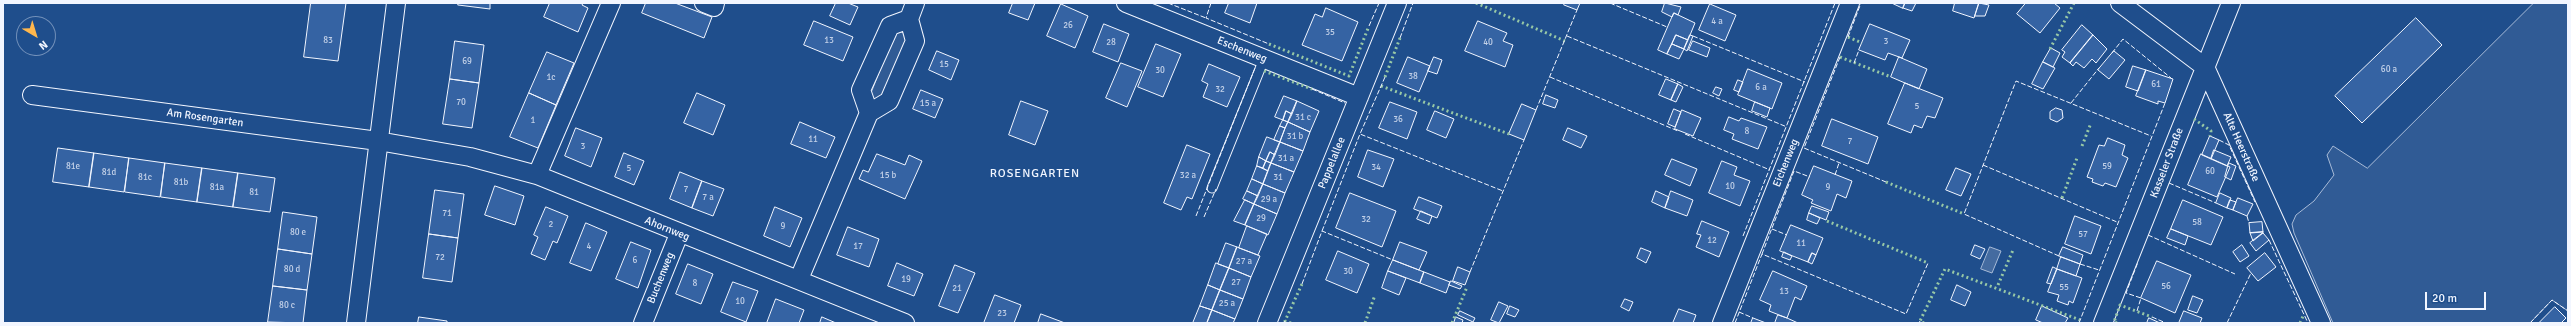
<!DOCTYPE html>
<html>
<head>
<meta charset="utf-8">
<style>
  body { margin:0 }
  #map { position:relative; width:2571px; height:326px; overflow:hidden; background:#1f4e8c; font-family:Signika,sans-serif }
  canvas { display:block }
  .frame { position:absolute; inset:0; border:4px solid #f2f6ff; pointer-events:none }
  .north { position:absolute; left:16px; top:16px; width:40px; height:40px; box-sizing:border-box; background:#1f4e8c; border:1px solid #7391ba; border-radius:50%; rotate:142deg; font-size:11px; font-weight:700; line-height:16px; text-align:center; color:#f2f6ff }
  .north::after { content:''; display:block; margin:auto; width:14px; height:18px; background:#ffb74d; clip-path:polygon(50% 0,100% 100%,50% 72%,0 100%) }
  .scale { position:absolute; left:2425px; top:292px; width:61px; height:18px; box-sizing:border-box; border:2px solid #f2f6ff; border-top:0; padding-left:5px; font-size:12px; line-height:14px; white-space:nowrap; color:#f2f6ff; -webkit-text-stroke:3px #1f4e8c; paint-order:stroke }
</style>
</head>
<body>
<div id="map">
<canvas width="2571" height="326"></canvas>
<div class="frame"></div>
<div class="north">N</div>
<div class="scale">20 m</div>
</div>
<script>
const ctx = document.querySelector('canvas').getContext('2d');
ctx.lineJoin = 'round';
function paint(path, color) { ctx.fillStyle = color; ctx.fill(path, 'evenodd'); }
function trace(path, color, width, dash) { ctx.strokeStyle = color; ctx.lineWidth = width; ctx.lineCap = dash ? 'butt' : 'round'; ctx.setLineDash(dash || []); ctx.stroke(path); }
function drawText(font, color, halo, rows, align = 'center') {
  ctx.font = font + ' Signika,sans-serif'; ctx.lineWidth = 3; ctx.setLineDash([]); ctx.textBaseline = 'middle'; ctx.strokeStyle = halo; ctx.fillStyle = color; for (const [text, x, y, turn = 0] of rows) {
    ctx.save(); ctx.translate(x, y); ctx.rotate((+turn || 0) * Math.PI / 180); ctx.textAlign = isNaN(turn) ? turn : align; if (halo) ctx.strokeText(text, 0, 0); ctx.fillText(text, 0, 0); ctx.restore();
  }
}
const built = new Path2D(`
  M2534,3H2568V311L2552,300L2530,323H2333L2294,233L2292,224L2296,215L2314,201L2334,175L2327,155L2333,146L2367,168Z
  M899,31L906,34L907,41L882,97L878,100L872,98L871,93L894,34Z`);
const water = new Path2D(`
  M1990,247L2001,251L1992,273L1981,269Z`);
const building = new Path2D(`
  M311,3H346L338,61L304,57Z
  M459,3H490V9L458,5Z
  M550,3H583L582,5L588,8L578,32L544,17Z
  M646,3H675L712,17L704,38L642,13Z
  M836,3H848L858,7L850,25L830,16Z
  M1013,3H1035L1028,20L1009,13Z
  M1229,3H1257L1250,23L1225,13Z
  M1565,3H1580L1577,10L1564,5Z
  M1665,3L1681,7L1678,15L1674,13L1672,17L1662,12Z
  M1892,3H1905L1903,8Z
  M1905,3H1916L1912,11L1903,8Z
  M1955,3H1979L1974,18L1953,11Z
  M1979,3L1989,5L1985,16H1975Z
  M2026,3H2054L2060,8L2040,33L2017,14Z
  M1061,4L1088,16L1075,48L1047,36Z
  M1710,4L1736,15L1725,41L1699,30Z
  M1326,8L1358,22L1342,61L1302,45L1315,14L1322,17Z
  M1674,13L1695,23L1688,40L1676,35L1667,54L1658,50Z
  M2416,18L2442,45L2362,123L2335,96Z
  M814,21L853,37L843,61L804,45Z
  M1478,21L1507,33L1503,41L1513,45L1505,67L1465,51Z
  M1104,24L1129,34L1118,62L1093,52Z
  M1870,24L1910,40L1902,58L1888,53L1885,60L1859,50Z
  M2082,25L2093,35L2070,63L2062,57L2065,52L2062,50Z
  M1676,35L1688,40L1684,49L1672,44Z
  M1690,35L1693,36L1687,51L1684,49Z
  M2093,35L2107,49L2096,63L2092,59L2084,68L2076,62L2073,66L2070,63Z
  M455,41L484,45L479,83L450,79Z
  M1693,41L1710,48L1707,57L1689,50Z
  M1156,44L1181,54L1163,97L1138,87Z
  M1672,44L1684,49L1679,59L1667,54Z
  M2051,48L2060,53L2053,67L2043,62Z
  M937,51L959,60L951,80L929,70Z
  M2114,51L2125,60L2109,79L2098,70Z
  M547,52L574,63L556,105L529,93Z
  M1408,57L1430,66L1419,92L1397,83Z
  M1434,57L1442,60L1437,74L1428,71Z
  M1899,57L1927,69L1919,89L1891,77Z
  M2043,62L2055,68L2043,89L2032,84Z
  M1121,63L1142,71L1127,107L1106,98Z
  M1209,64L1240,77L1227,107L1203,97L1208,84L1202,81Z
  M2133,66L2146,70L2138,91L2126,87Z
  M1748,69L1782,83L1772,109L1738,95Z
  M2146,70L2173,79L2165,103L2158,101V104L2136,96Z
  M450,79L479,83L472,128L443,124Z
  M1666,79L1678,84L1671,100L1659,95Z
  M1738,80L1743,82L1739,92L1734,90Z
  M1905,83L1943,98L1935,118L1927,116L1922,128L1914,125L1911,133L1888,124Z
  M1678,84L1683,87L1676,102L1671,100Z
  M1716,87L1722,89L1719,96L1713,93Z
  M921,90L943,99L935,118L913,109Z
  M529,93L556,105L538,148L510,137Z
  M697,93L725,105L713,135L684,123Z
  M1546,95L1558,100L1555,108L1543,104Z
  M1284,96L1297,101L1292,114L1286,111L1283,120L1275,117Z
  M1021,101L1048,111L1035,145L1009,135Z
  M1297,101L1319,111L1310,132L1288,122Z
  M1390,102L1417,112L1407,139L1379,128Z
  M1755,102L1770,108L1767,117L1752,111Z
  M1522,104L1536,110L1524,140L1509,134Z
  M2056,108L2062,110L2063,118L2057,122L2050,119V112Z
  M1674,109L1681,112L1675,127L1668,124Z
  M1682,110L1701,118L1693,136L1675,129Z
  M1286,111L1292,114L1288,122L1283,120Z
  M1435,111L1454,119L1446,138L1427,130Z
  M1729,117L1739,121L1741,118L1767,127L1758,149L1732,139L1734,134L1724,130Z
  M1832,119L1878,137L1868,164L1822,146Z
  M1283,120L1288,122L1285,128L1280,126Z
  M800,122L835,137L826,158L791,144Z
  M1288,122L1310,132L1303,151L1280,142Z
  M1280,126L1285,128L1280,142L1274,140Z
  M576,128L602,138L591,167L565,156Z
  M1568,128L1587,136L1581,148L1563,140Z
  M2210,136L2219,140L2211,159L2202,155Z
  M1267,137L1280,142L1275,155L1270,152L1266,161L1259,157Z
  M2108,138L2125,145L2122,155L2128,158L2116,187L2105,183L2103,186L2092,182L2093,179L2087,177L2099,145L2104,146Z
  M1280,142L1303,151L1294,172L1271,163Z
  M1187,145L1210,154L1192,199L1187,197L1181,210L1164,203Z
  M58,148L94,153L89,187L53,182Z
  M1368,150L1394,159L1383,187L1358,177Z
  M2214,150L2231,157L2227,166L2211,159Z
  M1270,152L1275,155L1271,163L1266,161Z
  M94,153L129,158L124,192L89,187Z
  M624,153L644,161L634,185L615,177Z
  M877,154L905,165L909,155L922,161L905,199L859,179L863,170L868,172Z
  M2201,154L2230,167L2217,197L2188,185Z
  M1259,157L1266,161L1263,168L1257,166Z
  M129,158L165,163L160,197L125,192Z
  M1672,159L1697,169L1690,186L1665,175Z
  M1266,161L1271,163L1268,171L1263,168Z
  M1722,161L1737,167L1734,175L1750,181L1740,206L1709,193Z
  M165,163L202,168L197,202L161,197Z
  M1271,163L1294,172L1285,193L1263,184Z
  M2229,163L2236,166L2231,180L2225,177Z
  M1257,166L1268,171L1263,184L1252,179Z
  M1814,166L1852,181L1846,198L1837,194L1831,211L1811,203L1813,200L1802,195Z
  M202,168L238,173L233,207L197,202Z
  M1956,168L1971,174L1961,196L1946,190Z
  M680,172L702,181L692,208L670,199Z
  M238,173L275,178L270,212L233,207Z
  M1252,179L1263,184L1258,196L1247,191Z
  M702,181L724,189L713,216L692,208Z
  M1263,184L1285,193L1277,214L1254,204Z
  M495,186L524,196L515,225L485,215Z
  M435,190L464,194L458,238L429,234Z
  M1247,191L1258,196L1254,204L1243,199Z
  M1656,191L1669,197L1665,208L1652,202Z
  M1671,191L1693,200L1687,216L1665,208Z
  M1350,193L1396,211L1382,247L1336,228Z
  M2220,193L2231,198L2227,208L2216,203Z
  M1419,197L1442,206L1437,218L1414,209Z
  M2238,198L2253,204L2247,216L2233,210Z
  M1245,200L1254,204L1245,225L1234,221Z
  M2183,200L2223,217L2211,245L2171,229Z
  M2230,200L2236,202L2233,210L2227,208Z
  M1254,204L1277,214L1268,235L1245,225Z
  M1812,206L1829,212L1826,220L1809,213Z
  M546,207L568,216L557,243L553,241L545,260L531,254L538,237L534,235Z
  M775,207L802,218L790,247L764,236Z
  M1421,211L1432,216L1429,224L1417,219Z
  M283,212L317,217L312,254L278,249Z
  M1809,213L1820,218L1817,224L1807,220Z
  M2075,216L2101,226L2091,254L2065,244Z
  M1702,221L1729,232L1719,257L1696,247L1701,235L1697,234Z
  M2262,222L2263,232L2250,233L2249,223Z
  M586,223L607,232L591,271L570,263Z
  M1791,225L1823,238L1816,255L1812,253L1808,262L1780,251Z
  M1247,226L1267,234L1258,255L1239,248Z
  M848,227L879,239L869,267L837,255Z
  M2171,229L2188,236L2185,245L2167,238Z
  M2263,232V233L2253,241L2250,233Z
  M2263,233L2269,240L2256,251L2250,243Z
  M429,234L458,238L452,282L423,278Z
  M631,242L651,250L638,288L616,279Z
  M1400,242L1427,252L1419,270L1393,260Z
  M1226,243L1237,247L1229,268L1218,264Z
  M1975,245L1985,249L1980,259L1971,255Z
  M2242,245L2249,256L2240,262L2233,252Z
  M1237,247L1260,256L1251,277L1229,268Z
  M2063,247L2083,255L2080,264L2059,256Z
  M1641,248L1651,252L1646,263L1637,258Z
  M278,249L312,254L307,290L273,286Z
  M1338,251L1369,264L1357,293L1326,280Z
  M1784,252L1792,256L1790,260L1782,257Z
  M1812,253L1816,255L1812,264L1808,262Z
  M2265,253L2276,267L2258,281L2247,268Z
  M2061,257L2080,264L2076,276L2057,269Z
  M1393,260L1424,272L1420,283L1388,271Z
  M2157,261L2191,275L2175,313L2141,298Z
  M897,263L923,274L914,296L888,286Z
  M1216,263L1229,268L1220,290L1208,285Z
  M688,264L713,274L701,304L676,294Z
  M955,265L975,273L958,313L939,306Z
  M1458,267L1470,272L1465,285L1453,281Z
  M2053,267L2057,269L2051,284L2047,283Z
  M1229,268L1251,277L1243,299L1220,290Z
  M2057,269L2082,278L2073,303L2069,301L2068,305L2057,301L2059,295L2048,292Z
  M1388,271L1406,278L1399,295L1382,288Z
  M1773,271L1807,286L1801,300L1795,297L1787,318L1769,311L1771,305L1760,300Z
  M1424,272L1450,282L1446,293L1420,283Z
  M1451,281L1462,286L1460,289L1449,285Z
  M733,282L758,291L746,322L721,312Z
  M1208,285L1220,290L1212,310L1200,306Z
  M1957,285L1971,292L1965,306L1951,300Z
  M273,286L307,290L303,323L268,322Z
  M1220,290L1243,299L1235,319L1212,310Z
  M995,295L1021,305L1014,323H984Z
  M2193,296L2203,300L2197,313L2188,310Z
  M776,299L804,310L799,323H767Z
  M1625,299L1633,302L1629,311L1621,307Z
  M1499,302L1508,306L1499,323L1491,320Z
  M1200,306L1212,310L1207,323H1193Z
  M1510,306L1519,310L1515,317L1507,314Z
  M2042,306L2068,318L2065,323H2043L2036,320Z
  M2555,307L2566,318L2561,323H2539Z
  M1679,309L1696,315L1693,323H1673Z
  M1212,310L1235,319L1233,323H1207Z
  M1460,311L1475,318L1473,322L1458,315Z
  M2184,311L2202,318L2200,323H2179Z
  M1041,314L1065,323H1038Z
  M1778,315L1787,318L1798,323H1775Z
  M419,317L447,321V323H418Z
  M822,317L836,323H820Z
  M1456,317L1463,320L1462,323H1454Z
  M1753,318L1766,323H1751Z
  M2149,318L2160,323H2147Z`);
const lane = new Path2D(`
  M1212,188L1264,59`);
const street = new Path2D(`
  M704,3L714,7L715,3
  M1126,3L1359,97
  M2120,3L2205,67L2321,323
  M32,95L378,141L470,157L537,175L905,323
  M869,113L889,101L915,41L909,19
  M537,175L611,3
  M799,279L869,113L861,90L890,26L909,19L915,3
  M356,323L396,3
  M643,323L679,234
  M1267,323L1397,3
  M1722,323L1850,3
  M2103,323L2231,3`);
const hedge = new Path2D(`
  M1476,3L1565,41
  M1848,37L1862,43
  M1269,44L1349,76L1369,26
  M2050,49L2074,3
  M1840,57L1891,77
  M1264,71L1312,89
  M1385,77L1400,38
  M1381,86L1509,134
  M2194,119L2211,131L2210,136
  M2082,146L2091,123
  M1886,182L1964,214
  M2062,198L2077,158
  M1827,221L1928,263
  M1998,285L2013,250
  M1291,323L1285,321L1302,284
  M1365,323L1375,295
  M1452,323L1467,287
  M1924,323L1920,321L1945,269L2080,320
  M2117,323L2114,322L2120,305L2152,317
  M2300,323L2304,314`);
const fence = new Path2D(`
  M1168,3L1206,18
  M1211,3L1206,18L1269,44
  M1610,3L1667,27
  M1369,26L1379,3
  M1567,36L1787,127
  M1693,36L1805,82
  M1848,37L1861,3
  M1400,38L1413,3
  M2112,53L2123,39L2171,78
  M1840,57L1804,148L1886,182
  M1854,63L1859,50
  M1385,77L1360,134L1503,191
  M1550,77L1678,131
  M1312,89L1345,103
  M2071,103L2099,68
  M1536,110L1577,10
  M1685,134L1770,170
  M2219,140L2229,145L2255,202
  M1983,165L2117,222
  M1835,175L1839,163
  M2169,183L2216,203
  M1196,216L1255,68
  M2247,216L2249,223
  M1204,217L1216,189
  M1772,229L1787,235
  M1322,231L1360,134
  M2148,235L2235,274
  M1743,236L1835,3
  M2269,240L2308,323
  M1762,254L1794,171L1810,177
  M2059,256L1964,214L2016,81L2151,136
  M2080,264L2099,270
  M1470,272L1524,140
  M1302,284L1322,231L1393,260
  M2137,311L2141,298L2126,293L2138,262
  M1739,312L1753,318
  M2152,317L2166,323
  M1284,323L1285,321
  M1735,323L1762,254L1906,314L1928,263
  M1919,323L1920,321
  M2079,323L2165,103
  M2227,323L2251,273
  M2530,323L2552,300L2568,311`);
const numberNames = [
  ["4 a",1717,22],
  ["26",1068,26],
  ["35",1330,33],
  ["83",328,41],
  ["13",829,41],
  ["3",1886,42],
  ["28",1111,43],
  ["40",1488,43],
  ["69",467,62],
  ["15",944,65],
  ["60 a",2389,70],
  ["30",1160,71],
  ["38",1413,77],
  ["1c",551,78],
  ["61",2156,85],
  ["6 a",1761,88],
  ["32",1220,90],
  ["70",461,103],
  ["15 a",928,104],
  ["5",1917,107],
  ["31 c",1303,118],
  ["36",1398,120],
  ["1",533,121],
  ["8",1747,132],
  ["31 b",1295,137],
  ["11",813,140],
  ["7",1850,142],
  ["3",583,147],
  ["31 a",1286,159],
  ["81e",73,167],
  ["59",2107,167],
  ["34",1376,168],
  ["5",629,169],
  ["60",2210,172],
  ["81d",109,173],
  ["15 b",888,176],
  ["32 a",1188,176],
  ["81c",145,178],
  ["31",1278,178],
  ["81b",181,183],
  ["10",1730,187],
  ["81a",217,188],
  ["9",1828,188],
  ["7",686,190],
  ["81",254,193],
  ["7 a",708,198],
  ["29 a",1269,200],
  ["71",447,214],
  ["29",1261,219],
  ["32",1366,220],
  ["58",2197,223],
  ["2",551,225],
  ["9",783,227],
  ["80 e",298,233],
  ["57",2083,235],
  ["12",1712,241],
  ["11",1801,244],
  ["4",589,247],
  ["17",858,247],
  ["72",440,258],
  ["6",635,261],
  ["27 a",1244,262],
  ["80 d",292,270],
  ["30",1348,272],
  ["19",906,280],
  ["27",1236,283],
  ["8",695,284],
  ["56",2166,287],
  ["55",2064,288],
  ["21",957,289],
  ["13",1784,292],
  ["10",740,302],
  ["25 a",1227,304],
  ["80 c",287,306],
  ["23",1002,314]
];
const streetNames = [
  ["Eschenweg",1242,50,22],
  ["Am Rosengarten",205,118,8],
  ["Alte Heerstraße",2241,147,66],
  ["Pappelallee",1332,163,-68],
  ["Eichenweg",1786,163,-68],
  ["Kasseler Straße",2167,163,-69],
  ["Ahornweg",667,229,22],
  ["Buchenweg",661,278,-68]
];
const neighbourhoodNames = [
  ["ROSENGARTEN",1035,174]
];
paint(built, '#305b95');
trace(built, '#a8bbd7', 1);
paint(water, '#446ba0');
trace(water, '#a8bbd7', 1);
paint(building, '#3563a3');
trace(building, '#f2f6ff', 1);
trace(lane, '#f2f6ff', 11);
trace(street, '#f2f6ff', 20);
trace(lane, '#1f4e8c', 9);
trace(street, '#1f4e8c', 18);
trace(hedge, '#97c8a6', 3, [2, 3]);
trace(fence, '#f2f6ff', 1, [5, 2]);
drawText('9px', '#c3d1e8', null, numberNames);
drawText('11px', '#f2f6ff', '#1f4e8c', streetNames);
ctx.letterSpacing = '1px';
drawText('12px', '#f2f6ff', '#1f4e8c', neighbourhoodNames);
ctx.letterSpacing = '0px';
</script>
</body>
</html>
